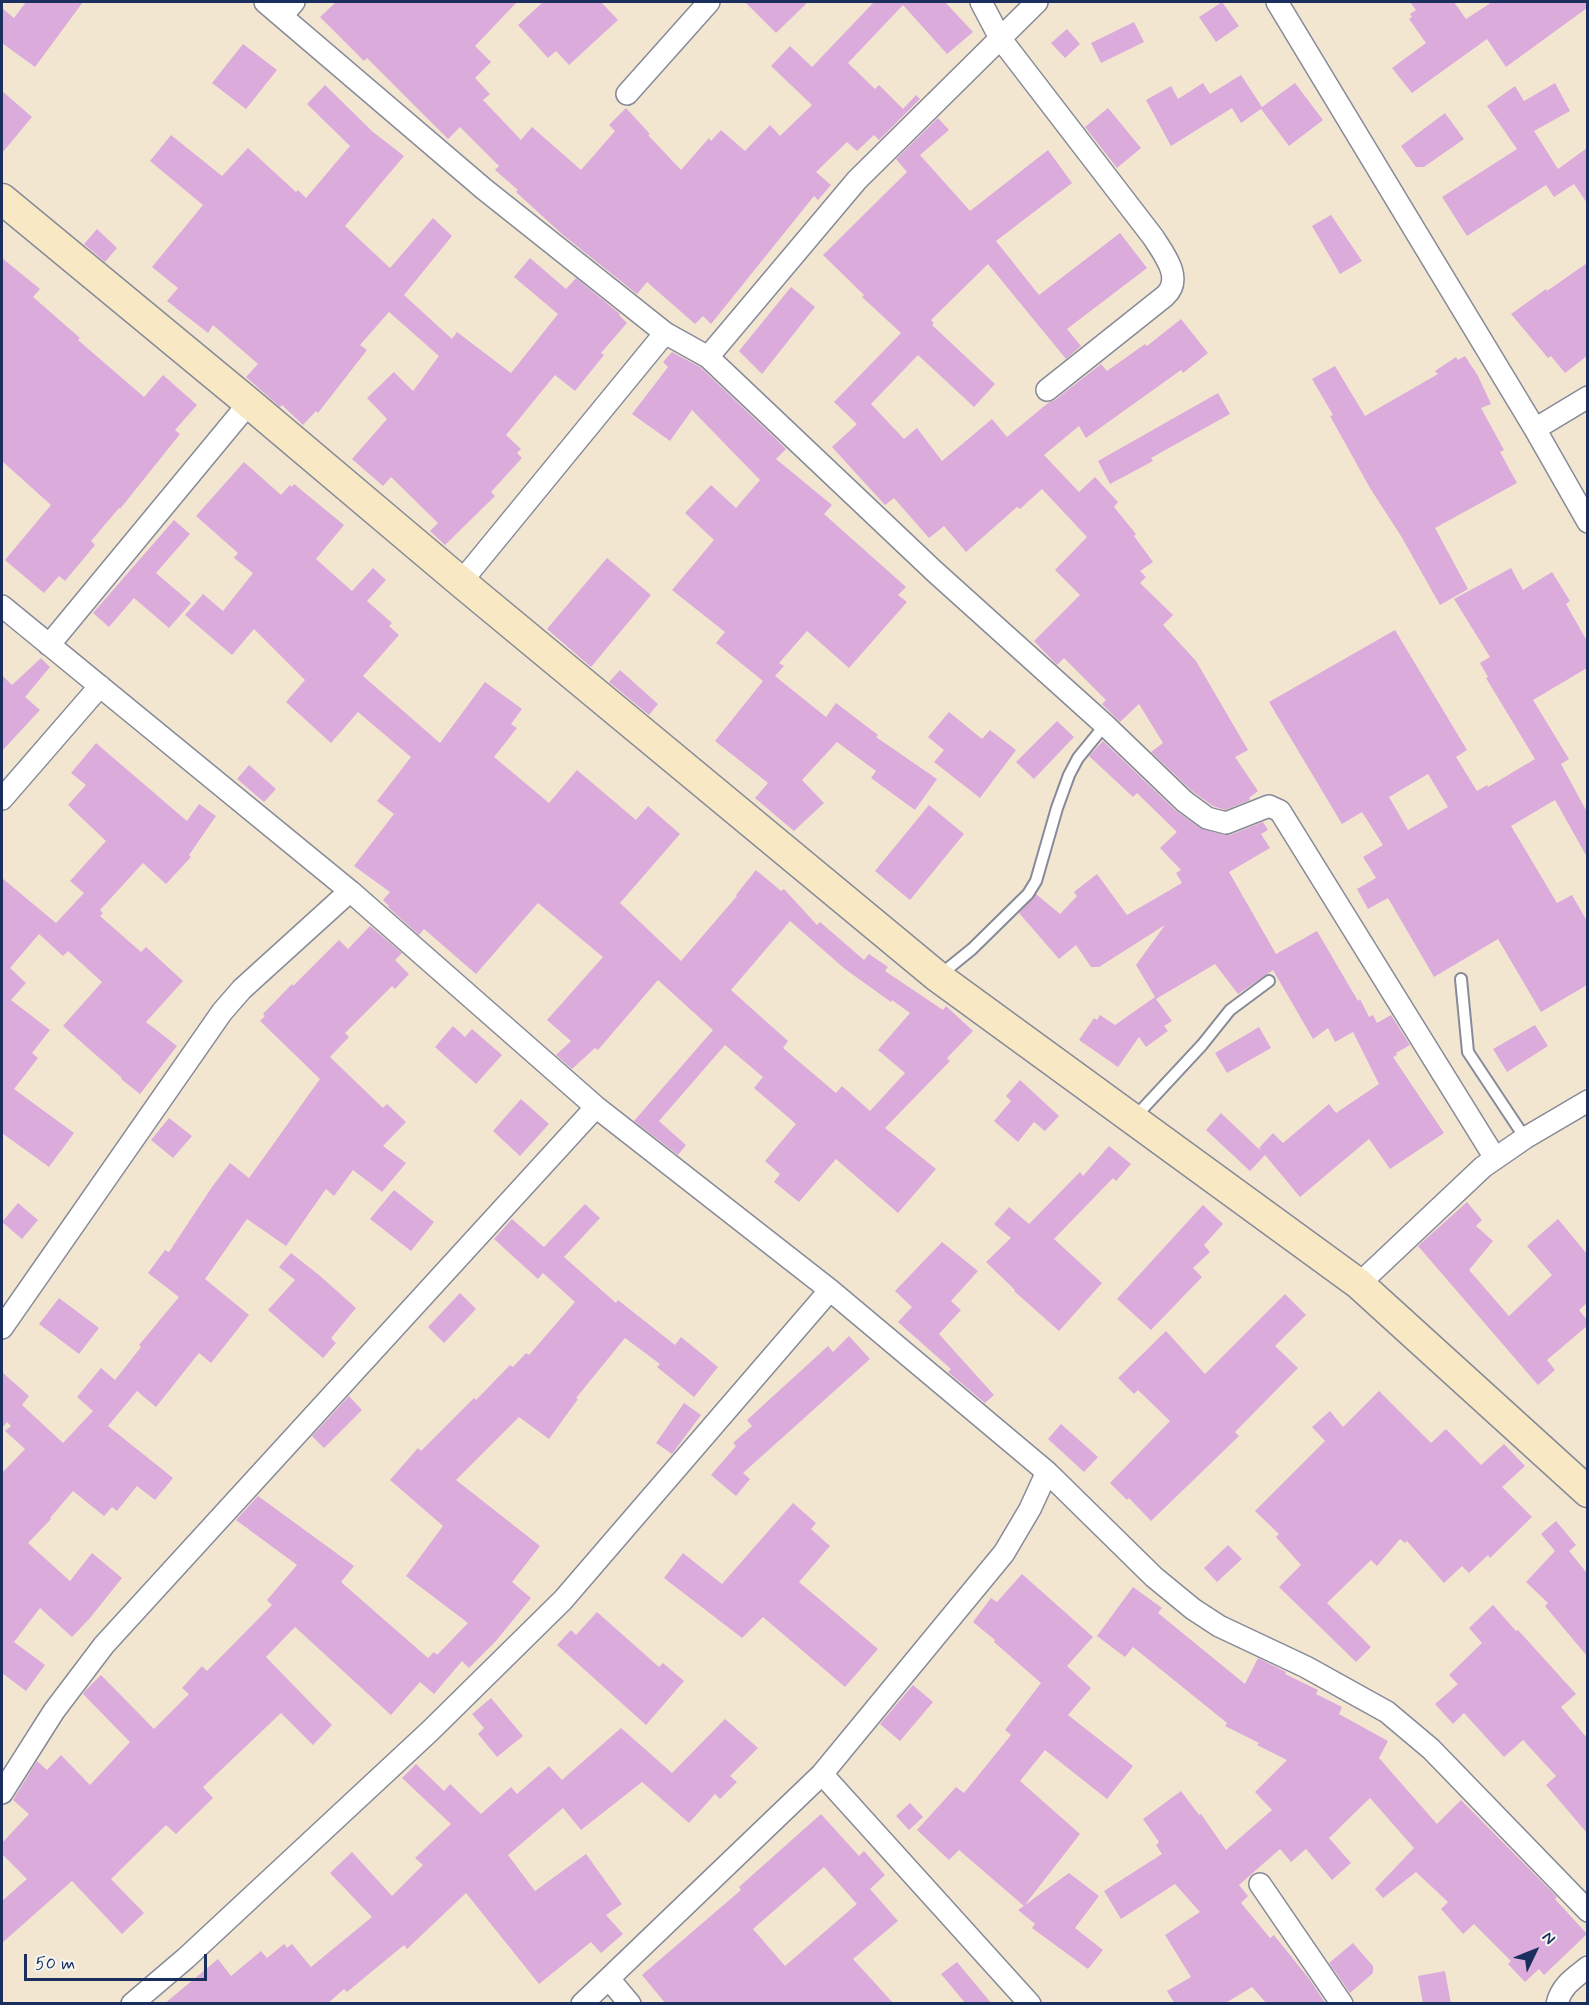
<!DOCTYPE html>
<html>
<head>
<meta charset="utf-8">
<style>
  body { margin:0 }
  #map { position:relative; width:1589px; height:2005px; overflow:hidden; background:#f3e6d1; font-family:Mynerve,sans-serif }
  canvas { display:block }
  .frame { position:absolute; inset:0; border:3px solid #1b2f5e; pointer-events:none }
  .north { position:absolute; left:1505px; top:1921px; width:60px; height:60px; -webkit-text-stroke:4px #f6f6f2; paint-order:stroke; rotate:47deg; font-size:16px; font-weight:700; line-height:24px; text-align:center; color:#1b2f5e }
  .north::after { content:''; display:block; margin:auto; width:21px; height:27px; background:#1b2f5e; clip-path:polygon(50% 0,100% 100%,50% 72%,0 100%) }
  .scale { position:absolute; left:24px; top:1954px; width:183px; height:27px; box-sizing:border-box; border:3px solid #1b2f5e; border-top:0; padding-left:8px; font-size:18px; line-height:21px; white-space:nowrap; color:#1b2f5e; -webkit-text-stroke:4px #f6f6f2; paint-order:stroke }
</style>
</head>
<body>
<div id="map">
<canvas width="1589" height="2005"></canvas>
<div class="frame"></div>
<div class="north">N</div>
<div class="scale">50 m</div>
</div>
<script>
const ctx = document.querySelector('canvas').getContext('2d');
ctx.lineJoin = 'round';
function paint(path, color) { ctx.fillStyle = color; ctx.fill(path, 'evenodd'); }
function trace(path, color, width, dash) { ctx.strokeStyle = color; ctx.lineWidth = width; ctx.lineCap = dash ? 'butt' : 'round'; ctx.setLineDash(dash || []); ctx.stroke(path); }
const building = new Path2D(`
  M26,2H83L35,67L2,43V8L14,18Z
  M336,2H517L475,46L491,62L475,78L490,94L483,100L521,140L532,127L581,170L615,131L609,125L626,108L650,134L648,135L681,170L709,138L711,141L721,130L745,151L770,125L780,136L812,105L771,66L790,46L812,67L874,2H945L973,32L947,54L903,5L848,63L875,89L879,85L903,109L916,95L920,99L879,140L874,135L857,151L847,142L816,172L831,185L818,200L814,196L711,324L703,316L695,324L647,282L637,294L563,235L516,192L518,190L495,170L499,166L460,127L448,139L367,58L364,61L320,17Z
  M543,2H601L618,20L569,65L556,51L548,58L518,25Z
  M745,2H808L776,33Z
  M1222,2L1239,26L1216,42L1199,17Z
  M1410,2H1454L1466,19L1492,2H1587V8L1506,67L1487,39L1412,93L1392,68L1426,43L1409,19L1412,17L1410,14L1416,10Z
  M1134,22L1144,42L1101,63L1091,43Z
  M1067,29L1080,44L1065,58L1051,43Z
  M243,44L277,70L246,109L212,83Z
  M1241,75L1262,107L1295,83L1323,120L1289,146L1261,109L1241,123L1232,108L1171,146L1146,100L1171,86L1178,99L1203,83L1210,94Z
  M1555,83L1570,111L1534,131L1558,169L1587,148V203L1574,184L1554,197L1546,185L1467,236L1442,197L1517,149L1487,106L1515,86L1524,101Z
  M325,85L373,132L404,156L345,226L390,268L433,218L452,236L404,295L452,339L457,332L511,373L558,314L514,277L530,258L566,289L576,278L620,314L619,315L627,323L601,353L604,355L575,391L555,375L506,435L521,449L517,453L522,458L491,492L495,496L445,545L430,531L438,523L391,477L383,486L352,459L387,419L367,398L394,372L413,391L439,356L389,312L360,345L367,350L318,413L316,411L303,425L282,405L280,407L246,377L258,364L213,325L208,333L167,301L178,288L152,267L203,205L150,161L171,135L222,176L248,148L296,192L298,190L306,198L350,146L307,104Z
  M2,91L32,117L2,153Z
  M1108,108L1141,148L1117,168L1085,127Z
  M1445,113L1464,139L1424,167H1416L1401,146Z
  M938,118L949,130L920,155L970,211L1048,150L1072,183L996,241L1039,295L1120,233L1147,268L1067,329L1081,346L1066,359L988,264L931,320L934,323L932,325L995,384L974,407L918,355L871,404L904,439L917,428L942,461L992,419L1007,437L1048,403L1055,400L1101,364L1107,371L1145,344L1147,346L1181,319L1208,353L1183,373L1181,370L1086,438L1079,426L1044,455L1079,492L1095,477L1118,502L1114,507L1136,534L1134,536L1153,562L1140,571L1146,577L1140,583L1173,615L1163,625L1196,661L1248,750L1235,757L1258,791L1249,798L1250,800L1225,810L1213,806L1192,791L1151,752L1163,743L1139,704L1120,722L1102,704L1106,700L1064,658L1057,665L1034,641L1080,595L1055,570L1087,537L1042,489L1020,509L1017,507L966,552L944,526L929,538L894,498L885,505L832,447L857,424L834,402L901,333L862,297L864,295L823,255L907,172L896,159Z
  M1331,215L1362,261L1340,274L1312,226Z
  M97,229L117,248L105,262L84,244Z
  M2,258L40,289L33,297L80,338L78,340L144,397L163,375L197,405L175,430L180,434L120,509L119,508L91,541L95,545L65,581L59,576L44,593L5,560L51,505L2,461Z
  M1587,263V356L1565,373L1551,356L1548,358L1511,314L1546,289L1547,291Z
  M791,287L815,307L762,374L739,351Z
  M672,352L700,367L775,438L786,449L776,459L832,505L824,514L906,587L898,595L907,602L849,668L807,631L779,663L784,666L775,676L826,717L836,703L878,735L876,737L937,779L915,810L871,778L876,771L837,742L802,780L824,803L794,831L755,798L768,783L715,741L763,681L716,643L725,632L672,590L714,540L685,513L711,485L736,508L760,480L692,410L670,441L632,414L668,367L663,362Z
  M1465,356L1478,376L1491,404L1481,408L1504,450L1500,452L1517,483L1435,528L1468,589L1440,605L1401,536L1370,488L1330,416L1333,415L1312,379L1335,366L1365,416L1438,374L1435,371L1456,357L1458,360Z
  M1218,393L1230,414L1151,458L1153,461L1110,484L1098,461Z
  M244,462L281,495L290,485L292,487L294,484L344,525L316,559L352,591L373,568L386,580L367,601L392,623L389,626L399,635L363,676L440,743L485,682L522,709L511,724L517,728L494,757L549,803L577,770L636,820L648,806L680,834L620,903L681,961L737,896L736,895L756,870L781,891L784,889L817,925L820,922L864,960L869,954L888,967L885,971L943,1010L946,1006L973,1031L947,1058L950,1061L885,1128L936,1169L898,1213L836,1159L799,1202L774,1182L780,1174L765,1161L796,1124L754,1088L763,1077L725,1045L659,1121L686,1145L678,1155L634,1121L713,1030L658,980L598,1050L595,1048L572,1069L556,1055L571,1041L547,1020L603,957L538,903L476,974L424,929L419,935L388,907L389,906L383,900L390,892L354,866L394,814L377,801L411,757L358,712L331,743L286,702L305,680L254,629L232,655L185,615L203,594L223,611L253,573L234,558L238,553L196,516ZM790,921L845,969L891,1002L892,1000L910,1013L878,1050L905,1073L870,1111L842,1086L836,1093L783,1048L788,1041L731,990Z
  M174,520L190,534L156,573L191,603L169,628L134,598L109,627L93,613Z
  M607,558L651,595L591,667L547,629Z
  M1511,568L1523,590L1552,572L1570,601L1566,604L1587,641V668L1533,700L1569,759L1561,764L1587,812V857L1555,800L1511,826L1557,903L1572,895L1587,921V985L1541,1012L1498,939L1434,977L1388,898L1368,909L1357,889L1376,878L1363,857L1383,845L1362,812L1342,824L1269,702L1395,630L1467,750L1456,757L1477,791L1487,785L1488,787L1535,759L1486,678L1488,677L1480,663L1490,657L1454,599ZM1428,774L1448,807L1408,830L1389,797Z
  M41,658L50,667L25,697L40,710L2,751V675L12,685Z
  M620,670L658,704L649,715L609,682Z
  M949,712L982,739L990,730L1016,750L980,798L934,762L944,750L928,737Z
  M1057,721L1074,737L1034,779L1016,762Z
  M1103,741L1175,810L1200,828L1223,835H1230L1263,822L1268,830L1261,834L1270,848L1229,872L1276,954L1317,931L1358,1001L1360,999L1369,1017L1373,1015L1377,1023L1391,1015L1410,1045L1396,1053L1397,1055L1393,1057L1444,1133L1390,1169L1369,1139L1300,1197L1265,1155L1250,1171L1206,1130L1221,1113L1262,1152L1259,1148L1273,1133L1283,1143L1329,1104L1336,1113L1379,1084L1353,1032L1335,1042L1328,1028L1313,1039L1273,970L1238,994L1215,964L1156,999L1172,1021L1164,1026L1168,1031L1146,1047L1139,1037L1118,1067L1079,1040L1094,1018L1097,1020L1100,1015L1115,1025L1155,997L1136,965L1165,925L1099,967H1091L1076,945L1059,959L1019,913L1036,894L1060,914L1077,896L1074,892L1097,874L1127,915L1182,883L1176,873L1181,870L1160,848L1177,832L1137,793L1133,797L1089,756Z
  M96,743L187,821L199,804L216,816L189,855L191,857L166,884L143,863L100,910L103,913L100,916L141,952L146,947L183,981L146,1022L177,1046L140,1094L121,1079L122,1078L63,1026L102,982L68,951L63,956L39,934L10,968L26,983L11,1000L50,1030L32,1053L38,1058L14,1089L74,1133L49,1167L2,1133V878L56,923L84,893L70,881L106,841L68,805L86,785L71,773Z
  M249,765L276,789L264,802L237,779Z
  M929,805L964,834L910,900L875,871Z
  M370,926L402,953L395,960L409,974L395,989L392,986L345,1033L349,1037L330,1057L383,1108L387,1104L406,1122L383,1146L406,1163L382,1192L353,1170L334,1196L326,1189L286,1246L247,1219L205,1279L249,1315L211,1363L199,1353L156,1407L137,1391L108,1426L173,1478L155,1500L137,1486L117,1511L112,1507L104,1516L73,1491L50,1518L51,1519L28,1543L70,1581L92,1553L122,1578L90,1618L72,1637L40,1608L14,1642L45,1665L26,1691L2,1673V1473L25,1449L5,1431L11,1426L7,1422L2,1428V1372L29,1396L22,1405L63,1443L93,1411L77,1397L101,1368L115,1380L141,1347L139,1345L179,1297L148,1273L165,1250L169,1252L212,1187L230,1163L249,1178L320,1079L260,1021L265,1016L263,1014L292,984L293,986L339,940L348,949Z
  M1535,1025L1548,1046L1507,1072L1493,1049Z
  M453,1026L465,1037L472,1029L502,1055L476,1084L435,1047Z
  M1259,1027L1271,1048L1227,1073L1215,1053Z
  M1020,1080L1059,1116L1045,1131L1034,1122L1018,1142L994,1121L1011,1101L1006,1096Z
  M521,1099L549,1124L520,1156L493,1131Z
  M169,1118L192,1136L173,1158L151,1140Z
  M1109,1146L1131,1164L1116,1181L1113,1178L1054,1239L1102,1283L1059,1331L1014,1291L1015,1290L986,1262L1011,1238L994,1224L1009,1207L1029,1224L1080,1172L1083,1176Z
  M394,1190L434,1222L411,1251L370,1219Z
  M1467,1202L1482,1220L1476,1226L1493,1241L1469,1270L1509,1316L1552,1275L1527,1246L1558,1219L1587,1254V1303L1579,1310L1587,1320V1326L1547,1360L1555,1370L1538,1385L1418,1246Z
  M18,1203L38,1220L22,1239L2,1222Z
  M585,1204L600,1218L564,1257L616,1303L618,1300L675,1345L681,1337L718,1367L694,1397L657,1367L660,1364L625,1338L576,1398L578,1399L549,1439L519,1417L456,1480L540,1546L512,1582L531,1598L495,1642L469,1668L462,1661L434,1694L420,1682L391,1715L295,1627L266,1657L332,1725L313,1745L281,1713L203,1787L213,1798L176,1834L166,1825L111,1879L144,1913L122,1934L72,1881L2,1943V1901L27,1879L2,1854V1843L29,1814L13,1800L37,1761L47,1770L61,1755L90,1785L130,1742L83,1694L85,1691L101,1675L154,1729L189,1694L182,1688L202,1666L207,1671L272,1605L267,1600L297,1565L236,1520L258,1496L354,1566L341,1582L428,1658L434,1652L437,1655L468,1623L406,1576L443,1526L390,1480L418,1448L421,1451L474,1398L476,1400L510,1365L513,1367L526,1353L529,1355L575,1302L543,1273L538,1279L494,1239L512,1219L544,1247Z
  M1203,1205L1223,1224L1204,1245L1210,1252L1193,1268L1202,1277L1151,1330L1117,1299Z
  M942,1242L978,1271L951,1301L961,1310L939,1334L994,1395L985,1403L948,1372L951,1369L898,1322L912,1307L895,1291Z
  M291,1253L319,1275L356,1308L331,1338L336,1343L323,1358L268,1310L295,1280L279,1267Z
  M460,1293L476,1309L444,1343L428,1327Z
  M1285,1294L1306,1315L1275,1346L1298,1368L1235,1432L1239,1436L1151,1521L1129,1498L1127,1500L1110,1483L1170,1421L1138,1390L1134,1394L1118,1378L1166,1331L1205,1374Z
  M59,1298L99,1328L79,1354L39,1324Z
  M849,1336L870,1359L743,1473L750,1479L736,1496L711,1475L736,1446L733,1443L752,1426L747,1420L828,1346L833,1352Z
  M1379,1391L1431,1443L1446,1429L1481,1465L1504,1444L1525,1466L1502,1487L1532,1517L1490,1558L1488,1555L1469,1573L1462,1566L1444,1583L1407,1541L1405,1543L1400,1539L1377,1566L1371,1560L1327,1603L1371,1647L1356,1662L1279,1587L1301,1565L1276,1537L1279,1534L1255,1511L1325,1441L1312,1427L1330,1411L1343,1427Z
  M349,1396L362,1410L324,1448L312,1436Z
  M684,1403L701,1415L672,1454L656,1443Z
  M1061,1424L1098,1457L1084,1472L1048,1439Z
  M793,1503L816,1523L811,1529L830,1546L799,1582L878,1649L845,1687L763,1617L742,1638L664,1578L683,1553L722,1584Z
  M1556,1521L1576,1545L1569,1551L1587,1573V1656L1545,1606L1548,1603L1526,1582L1555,1551L1541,1534Z
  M1228,1545L1242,1559L1217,1582L1204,1568Z
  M1022,1574L1093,1637L1067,1666L1091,1688L1068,1715L1133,1766L1107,1799L1045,1750L1020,1781L1080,1834L1024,1906L959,1850L949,1860L917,1830L956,1787L964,1793L1011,1735L1005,1730L1041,1683L994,1642L995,1640L973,1622L991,1598L997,1602Z
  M1133,1587L1162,1608L1158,1613L1245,1684L1258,1658L1286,1672L1285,1674L1318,1690L1316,1694L1342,1707L1339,1714L1388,1741L1379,1758L1437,1824L1461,1800L1557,1897L1555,1899L1587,1934L1544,1975L1539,1969L1525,1982L1508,1964L1511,1961L1474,1924L1463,1934L1441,1909L1448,1902L1416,1872L1383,1898L1375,1889L1414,1848L1370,1798L1329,1838L1351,1863L1332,1880L1306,1849L1291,1862L1280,1849L1239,1885L1248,1896L1241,1903L1270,1938L1274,1935L1310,1980L1326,2004H1267L1252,1987L1224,2004H1175L1167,1991L1191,1977L1165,1935L1200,1912L1175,1884L1121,1919L1104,1891L1162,1854L1156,1845L1159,1842L1143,1819L1181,1791L1199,1815L1201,1814L1226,1850L1272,1810L1255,1792L1287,1760L1257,1745L1259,1743L1225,1726L1227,1723L1133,1647L1125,1657L1097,1636Z
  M1493,1605L1516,1631L1518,1630L1576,1694L1561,1707L1587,1738V1833L1546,1785L1556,1776L1523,1740L1504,1757L1464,1713L1453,1724L1435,1704L1458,1684L1449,1675L1482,1643L1469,1628Z
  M597,1612L659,1667L663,1663L684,1681L646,1725L557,1645L571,1630L576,1635Z
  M913,1685L933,1702L900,1741L880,1724Z
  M491,1698L523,1736L497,1757L478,1734L484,1728L472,1714Z
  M725,1719L758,1748L730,1776L737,1782L720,1799L715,1794L689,1823L642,1782L581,1830L563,1808L508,1855L535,1891L586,1854L622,1904L606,1915L623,1934L601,1953L591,1942L539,1984L466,1893L407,1949L404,1945L347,1992L344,1989L327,2004H164L218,1959L231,1976L261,1951L267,1958L284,1944L287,1948L292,1944L311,1967L372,1917L330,1873L352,1852L392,1896L423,1865L415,1858L451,1824L402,1778L416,1764L444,1791L450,1784L481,1814L511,1787L517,1794L549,1766L562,1780L621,1728L672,1773Z
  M910,1803L923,1817L909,1830L896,1816Z
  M821,1814L859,1856L864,1851L885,1875L870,1889L898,1921L853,1959L894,2004H666L642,1975L741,1890L739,1887ZM824,1867L857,1904L785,1966L753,1929Z
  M1069,1873L1099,1896L1075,1928L1103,1950L1088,1969L1032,1928L1035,1924L1018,1910Z
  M1353,1943L1373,1966V1973L1350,1993L1329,1963Z
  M957,1962L992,2004H966L941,1974Z
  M1445,1971L1451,2004H1423L1418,1976Z`);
const lane = new Path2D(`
  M940,975L972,949L1028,894L1036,881L1057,808L1069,775L1078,758L1105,725
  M1461,979L1468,1052L1525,1138
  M1135,1117L1202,1045L1230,1010L1269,981`);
const street = new Path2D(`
  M265,2L484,189L665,333L708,357L934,571L1105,725L1184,801L1207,818L1226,823L1269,806L1280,811L1495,1158
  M981,2L1000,38L1153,237C1164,254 1184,279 1165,296L1047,390
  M1277,2L1535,429L1588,522
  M282,16L294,2
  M627,94L709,2
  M708,357L857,180L1037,2
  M1535,429L1588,397
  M461,582L665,333
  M2,606L350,891L596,1107L830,1290L1047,1472L1154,1577L1193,1609L1219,1626L1306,1667L1387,1712L1431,1749L1588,1911
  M49,645L249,403
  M2,799L100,686
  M1359,1284L1483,1167L1525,1138L1588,1101
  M2,1328L222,1012L242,989L350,891
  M822,1774L1030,2004
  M2,1793L54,1711L104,1645L596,1107
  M1260,1884L1342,2004
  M609,1979L630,2004
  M132,2004L186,1958L430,1731L563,1600L830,1290
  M582,2004L822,1774L1004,1553L1030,1509L1047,1472
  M1557,2004C1561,1986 1574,1978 1588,1967`);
const secondary = new Path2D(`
  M2,199L249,403L461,582L938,977L1359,1284L1588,1492`);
paint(building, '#dbabdc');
trace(lane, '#878a98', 14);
trace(street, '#878a98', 24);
trace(secondary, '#878a98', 33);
trace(lane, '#fff', 10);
trace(street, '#fff', 21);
trace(secondary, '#f8e8c3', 30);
</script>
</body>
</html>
